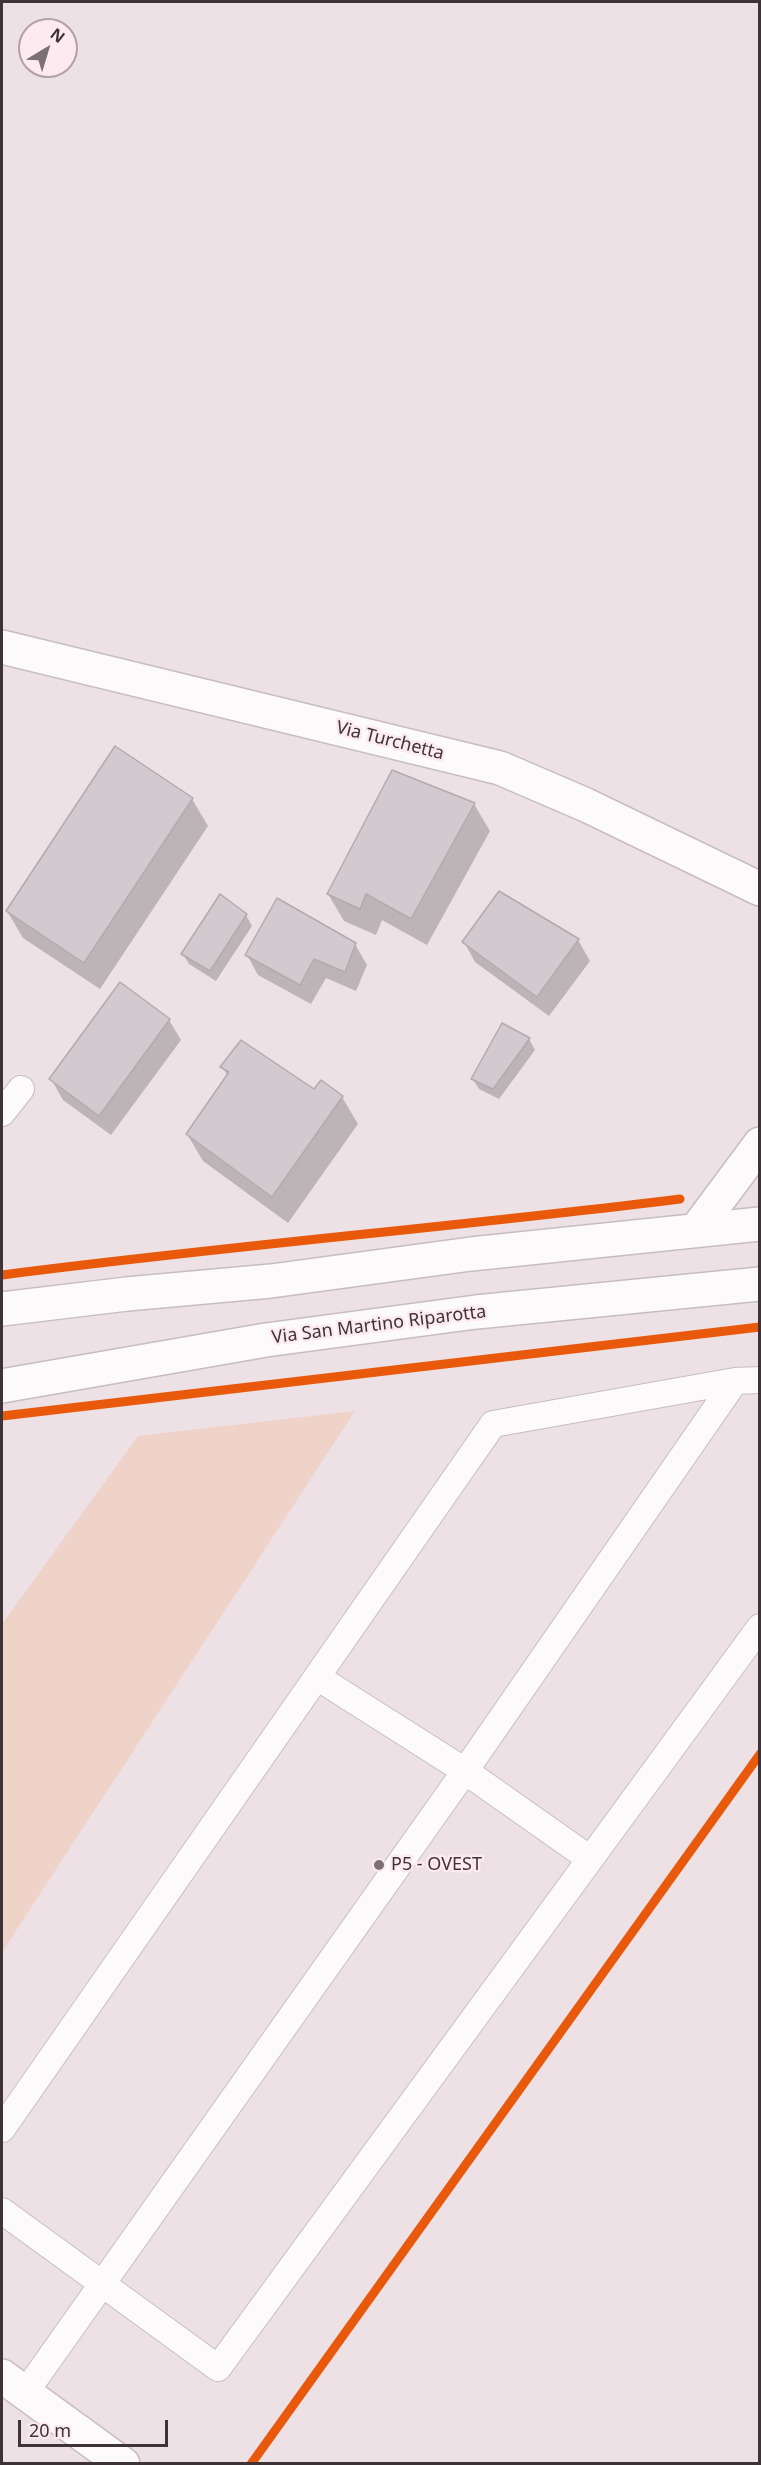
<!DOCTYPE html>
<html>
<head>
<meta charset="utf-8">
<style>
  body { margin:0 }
  #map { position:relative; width:761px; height:2465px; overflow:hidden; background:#ede1e5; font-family:"Noto Sans",sans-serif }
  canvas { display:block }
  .frame { position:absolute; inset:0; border:3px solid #3e3438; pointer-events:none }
  .north { position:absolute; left:18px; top:18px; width:60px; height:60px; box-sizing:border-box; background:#fdeaf0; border:2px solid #b1a1a6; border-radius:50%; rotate:38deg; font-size:16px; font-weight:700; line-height:24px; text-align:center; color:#3e3438 }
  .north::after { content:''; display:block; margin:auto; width:21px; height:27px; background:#7b7175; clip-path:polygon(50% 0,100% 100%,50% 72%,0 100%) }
  .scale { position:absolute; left:18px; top:2420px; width:150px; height:27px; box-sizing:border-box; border:3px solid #3e3438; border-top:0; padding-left:8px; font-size:18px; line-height:21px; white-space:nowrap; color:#3e3438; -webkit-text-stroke:4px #fdeaf0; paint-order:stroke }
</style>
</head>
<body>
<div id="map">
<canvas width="761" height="2465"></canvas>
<div class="frame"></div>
<div class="north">N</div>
<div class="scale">20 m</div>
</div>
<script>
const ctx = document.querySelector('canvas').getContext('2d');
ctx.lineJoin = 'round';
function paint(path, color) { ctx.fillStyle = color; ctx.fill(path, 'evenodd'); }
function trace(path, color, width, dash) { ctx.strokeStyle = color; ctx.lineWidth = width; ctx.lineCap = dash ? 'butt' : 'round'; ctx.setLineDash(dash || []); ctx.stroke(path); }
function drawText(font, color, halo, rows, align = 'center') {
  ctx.font = font + ' "Noto Sans",sans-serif'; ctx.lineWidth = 5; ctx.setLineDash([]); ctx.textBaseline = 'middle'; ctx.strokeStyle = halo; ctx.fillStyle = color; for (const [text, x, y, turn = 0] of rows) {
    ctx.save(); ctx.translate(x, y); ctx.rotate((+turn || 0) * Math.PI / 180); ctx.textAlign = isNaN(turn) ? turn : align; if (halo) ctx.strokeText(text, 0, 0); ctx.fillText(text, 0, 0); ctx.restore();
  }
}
const green = new Path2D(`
  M355,1411L2,1952V1624L138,1436Z`);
const shadow = new Path2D(`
  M116,748L192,799L208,826L100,989L23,938L7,911Z
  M474,804L490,831L427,945L382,920L376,935L344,921L328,894Z
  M500,892L578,940L590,961L549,1016L475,962L464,942Z
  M246,915L252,926L216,981L189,964L183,954Z
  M355,944L367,965L356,991L326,978L311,1004L258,975L247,955Z
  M169,1020L181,1040L111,1135L63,1100L51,1079Z
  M503,1025L529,1039L535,1050L499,1099L479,1089L472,1078Z
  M222,1067L342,1097L358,1124L288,1223L203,1161L187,1134L228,1076Z`);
const building = new Path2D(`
  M115,746L193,798L84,963L6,911Z
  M392,770L475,803L411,919L366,894L360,909L327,894Z
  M499,891L579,939L537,997L462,942Z
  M220,894L247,914L210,971L181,954Z
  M277,898L356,943L345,972L314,959L300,985L245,955Z
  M120,982L170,1019L99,1116L49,1079Z
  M502,1023L530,1038L493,1089L471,1079Z
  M241,1040L314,1089L321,1080L343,1096L272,1197L186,1134L229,1072L220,1067Z`);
const service = new Path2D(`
  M2,1113L21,1089
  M317,1677L465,1771L590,1859
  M2,2129L493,1424L735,1381L760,1380
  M2,2211L218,2368L760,1627
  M25,2393L465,1771L735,1381`);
const minor = new Path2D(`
  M2,647L500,768L586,805L760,889
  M696,1230L760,1144
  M2,2376L123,2464`);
const tertiary = new Path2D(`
  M2,1309L127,1294L271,1281L471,1254L760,1224
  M2,1386L266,1340L476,1312L760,1284`);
const cycleway = new Path2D(`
  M2,1275C227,1246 454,1227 680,1199
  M2,1416L760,1327
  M251,2464L760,1754`);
const markers = [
  [379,1865,6,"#7b7175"]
];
const streetNames = [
  ["Via Turchetta",390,741,14],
  ["Via San Martino Riparotta",379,1325,-7]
];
const poiNames = [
  ["P5 - OVEST",391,1865]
];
paint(green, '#efd2c8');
paint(shadow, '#0003');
paint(building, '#d2cace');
trace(building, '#b3aaaf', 1.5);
trace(service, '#c7bdc1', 28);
trace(minor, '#c7bdc1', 36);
trace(tertiary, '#c7bdc1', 36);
trace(service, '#fcfafb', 26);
trace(minor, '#fcfafb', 33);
trace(tertiary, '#fcfafb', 33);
trace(cycleway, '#e8590c', 9);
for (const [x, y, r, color] of markers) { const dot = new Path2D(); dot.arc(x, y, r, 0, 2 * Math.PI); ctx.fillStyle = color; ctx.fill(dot); trace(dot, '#fdeaf0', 2); }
drawText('18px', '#3e3438', '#fdeaf0', streetNames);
drawText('18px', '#3e3438', '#fdeaf0', poiNames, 'left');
</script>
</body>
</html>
